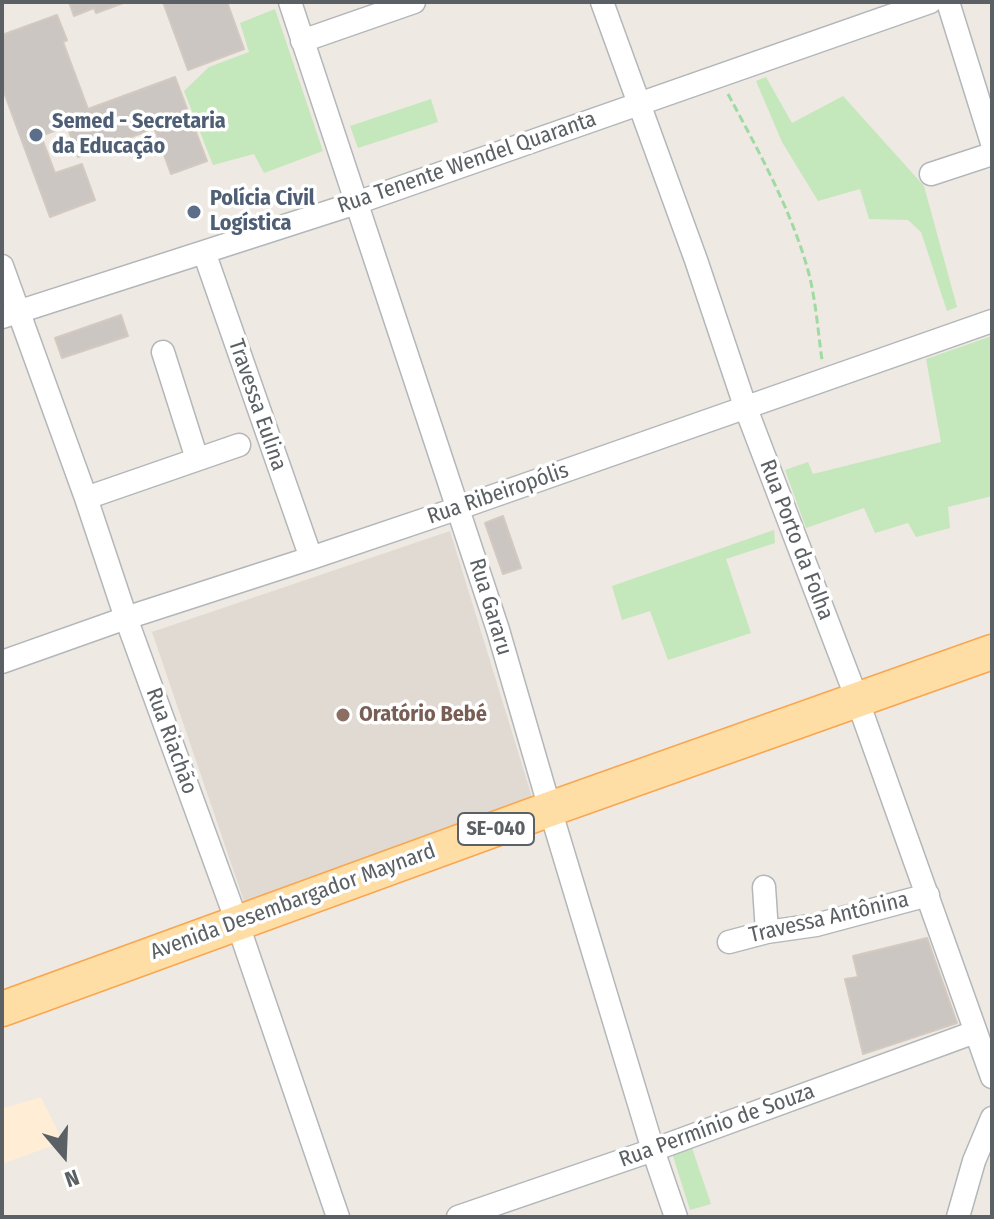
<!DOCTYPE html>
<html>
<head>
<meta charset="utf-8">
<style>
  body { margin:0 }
  #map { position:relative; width:994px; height:1219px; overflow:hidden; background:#eee9e2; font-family:"Fira Sans Condensed",sans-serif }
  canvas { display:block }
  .frame { position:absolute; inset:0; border:4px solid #5a6063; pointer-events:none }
  .north { position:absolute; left:24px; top:1115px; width:80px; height:80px; -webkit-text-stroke:6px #fff; paint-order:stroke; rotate:161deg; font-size:22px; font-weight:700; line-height:32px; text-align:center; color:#5a6063 }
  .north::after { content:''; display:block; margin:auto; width:28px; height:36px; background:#5a6063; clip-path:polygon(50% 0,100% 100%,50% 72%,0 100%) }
</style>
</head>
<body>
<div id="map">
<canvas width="994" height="1219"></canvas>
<div class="frame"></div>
<div class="north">N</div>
</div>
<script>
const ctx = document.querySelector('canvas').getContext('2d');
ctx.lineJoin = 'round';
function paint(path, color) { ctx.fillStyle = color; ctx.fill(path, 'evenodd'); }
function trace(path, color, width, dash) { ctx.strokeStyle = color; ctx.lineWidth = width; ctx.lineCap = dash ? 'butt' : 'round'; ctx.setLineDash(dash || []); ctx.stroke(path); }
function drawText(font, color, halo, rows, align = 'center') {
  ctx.font = font + ' "Fira Sans Condensed",sans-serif'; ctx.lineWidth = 7; ctx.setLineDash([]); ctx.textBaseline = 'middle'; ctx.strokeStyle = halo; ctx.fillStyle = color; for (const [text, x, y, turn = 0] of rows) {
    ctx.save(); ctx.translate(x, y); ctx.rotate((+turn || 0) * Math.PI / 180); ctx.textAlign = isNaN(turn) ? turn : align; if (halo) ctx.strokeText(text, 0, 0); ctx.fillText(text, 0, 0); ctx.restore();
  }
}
const commercial = new Path2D(`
  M41,1097L63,1142L2,1164V1104L4,1108Z`);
const education = new Path2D(`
  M450,531L532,797L245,904L152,632Z`);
const green = new Path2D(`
  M275,9L323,151L264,173L254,154L213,165L184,91L209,67L249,52L240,23Z
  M766,77L792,123L843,96L924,186L957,307L947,311L921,232L908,220L869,219L860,189L818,201L782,142L756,81Z
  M431,99L438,122L358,148L350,126Z
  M992,336V496L948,507L950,528L916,537L908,523L875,533L864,508L806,528L785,470L808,462L813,474L941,442L926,359Z
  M774,530L775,543L726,559L751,633L668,660L650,611L622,620L612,586Z
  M691,1145L711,1204L690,1210L672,1153Z`);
const building = new Path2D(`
  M69,2H126L96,13L94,8L74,16Z
  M163,2H227L244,49L188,70Z
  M57,15L67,40L63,42L88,109L175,77L207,161L171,174L151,119L144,122L147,131L78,157L67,126L41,136L55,173L82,164L95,200L50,217L2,87V35Z
  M121,315L128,336L62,358L55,338Z
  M503,516L521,568L503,574L485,523Z
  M927,938L957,1023L863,1054L845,979L858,977L853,956Z`);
const path = new Path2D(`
  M728,94C759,152 792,211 809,274C816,302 818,332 822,360`);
const street = new Path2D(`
  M290,2L498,630L550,809L653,1150L676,1217
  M602,2L696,260L745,406L857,699L992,1077
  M948,2L992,143
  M302,41L414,2
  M931,174L992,154
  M204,252L311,558
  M2,266L86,498L126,618L237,922L338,1217
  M2,317L356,203L930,2
  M163,352L197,459
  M86,498L239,445
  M2,662L126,618L311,558L459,508L992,321
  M764,887L767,932
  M729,942L767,932L816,925L928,895
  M458,1217L653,1150L975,1032
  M958,1217L974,1161L992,1118`);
const primary = new Path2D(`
  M2,1009L550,809L992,652`);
const markers = [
  [36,135,8,"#5c6f8a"],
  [194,212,8,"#5c6f8a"],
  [343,715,8,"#8d6e63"]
];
const shields = [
  [496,829,76]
];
const shieldNames = [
  ["SE-040",496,829]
];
const serviceNames = [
  ["Semed - Secretaria",52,122],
  ["da Educação",52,147],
  ["Polícia Civil",210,199],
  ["Logística",210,224]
];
const streetNames = [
  ["Rua Tenente Wendel Quaranta",467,163,-19],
  ["Travessa Eulina",257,405,71],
  ["Rua Ribeiropólis",498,494,-19],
  ["Rua Porto da Folha",796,540,69],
  ["Rua Gararu",490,607,73],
  ["Rua Riachão",171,741,70],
  ["Avenida Desembargador Maynard",293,902,-20],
  ["Travessa Antônina",829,918,-13],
  ["Rua Permínio de Souza",717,1126,-20]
];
const educationNames = [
  ["Oratório Bebé",359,715]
];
paint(commercial, '#ffedd6');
paint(education, '#e0dad2');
paint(green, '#c5e7bc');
paint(building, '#cbc6c1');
trace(building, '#d3c9c0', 2);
trace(street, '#b3b7ba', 25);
trace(primary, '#f9a650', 37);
trace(path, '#9fdaa2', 3, [8, 4]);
trace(street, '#fff', 22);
trace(primary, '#ffdea6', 34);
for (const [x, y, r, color] of markers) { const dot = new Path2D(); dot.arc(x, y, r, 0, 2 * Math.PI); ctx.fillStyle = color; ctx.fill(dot); trace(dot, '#fff', 3); }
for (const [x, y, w] of shields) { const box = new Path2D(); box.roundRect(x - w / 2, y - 16, w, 32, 6); ctx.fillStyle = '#fff'; ctx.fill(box); trace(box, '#5a6063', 2); }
drawText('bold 20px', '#5a6063', null, shieldNames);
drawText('bold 22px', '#4e5e75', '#fff', serviceNames, 'left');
drawText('22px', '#5a6063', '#fff', streetNames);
drawText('bold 22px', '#785e54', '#fff', educationNames, 'left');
</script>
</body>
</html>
